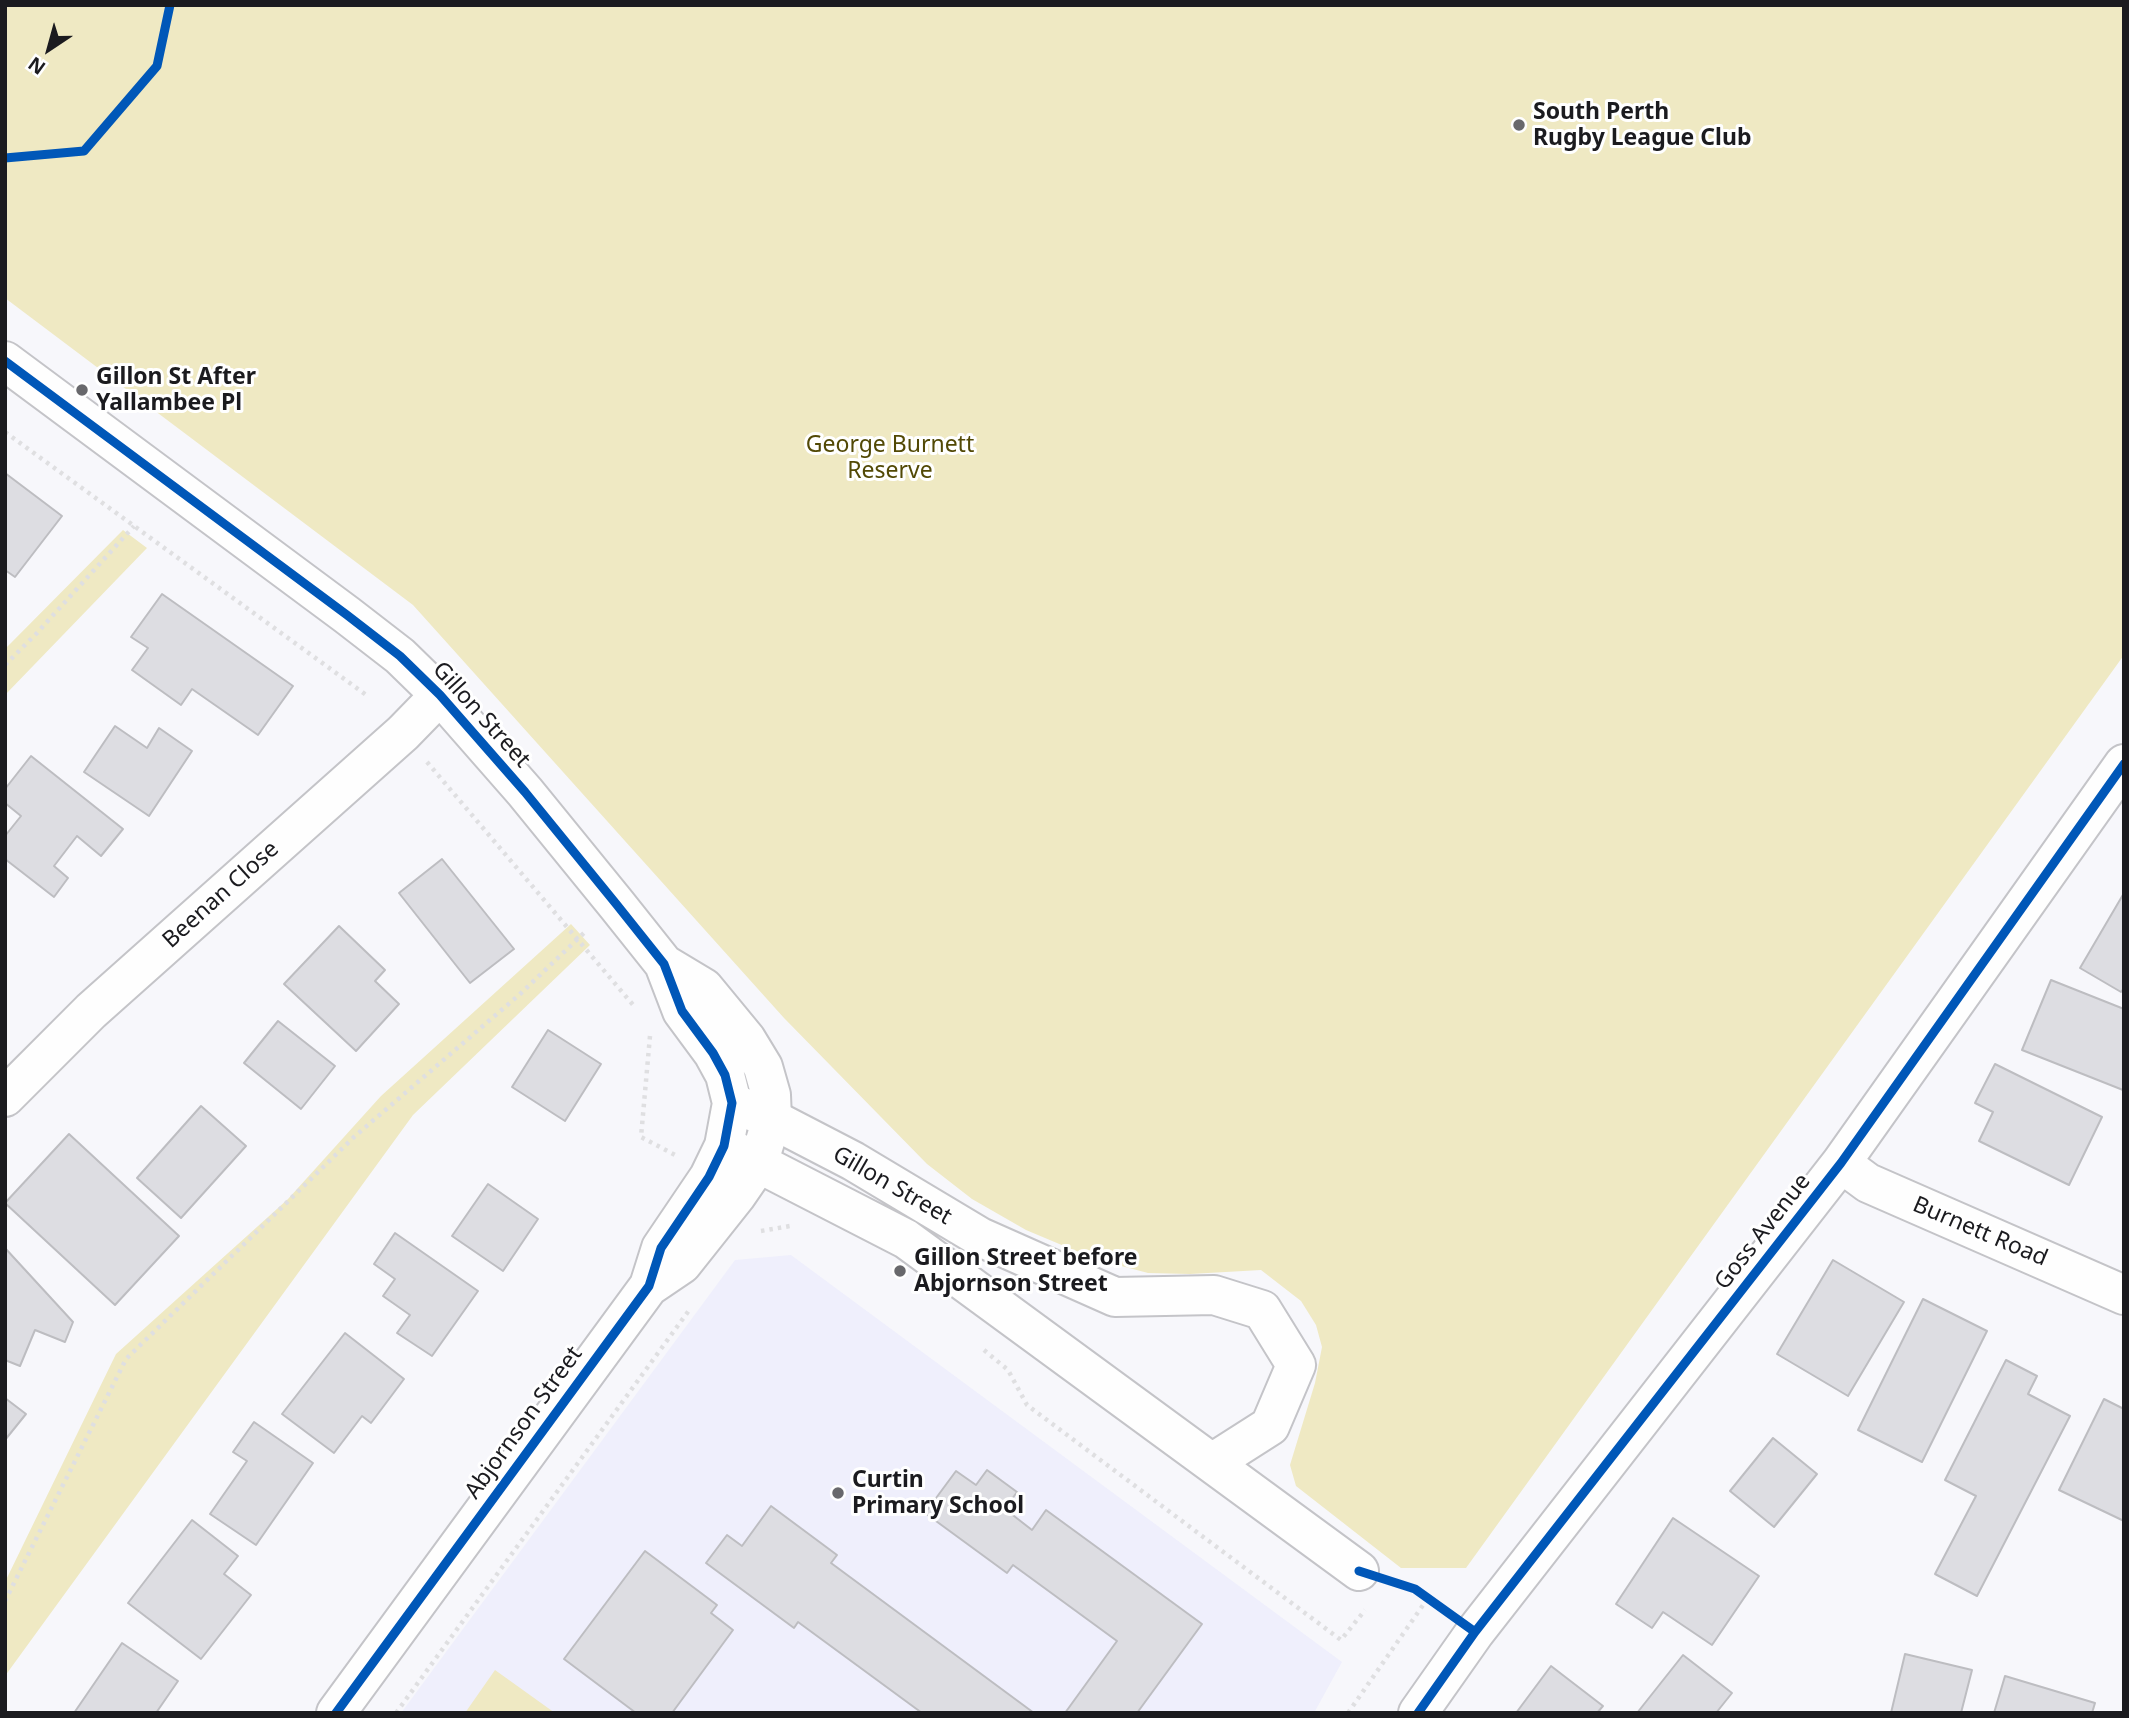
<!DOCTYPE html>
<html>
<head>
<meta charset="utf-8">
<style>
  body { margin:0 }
  #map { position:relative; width:2129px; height:1718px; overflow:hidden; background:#f7f7fb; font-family:"Noto Sans",sans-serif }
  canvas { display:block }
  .frame { position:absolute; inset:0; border:7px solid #1b1b1f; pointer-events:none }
  .north { position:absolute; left:14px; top:14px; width:70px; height:70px; -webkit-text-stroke:5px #fff; paint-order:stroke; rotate:216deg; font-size:19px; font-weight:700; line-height:28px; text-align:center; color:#1b1b1f }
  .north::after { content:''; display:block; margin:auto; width:24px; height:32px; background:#1b1b1f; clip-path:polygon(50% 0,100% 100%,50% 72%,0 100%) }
</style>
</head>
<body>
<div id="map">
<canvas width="2129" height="1718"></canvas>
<div class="frame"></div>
<div class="north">N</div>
</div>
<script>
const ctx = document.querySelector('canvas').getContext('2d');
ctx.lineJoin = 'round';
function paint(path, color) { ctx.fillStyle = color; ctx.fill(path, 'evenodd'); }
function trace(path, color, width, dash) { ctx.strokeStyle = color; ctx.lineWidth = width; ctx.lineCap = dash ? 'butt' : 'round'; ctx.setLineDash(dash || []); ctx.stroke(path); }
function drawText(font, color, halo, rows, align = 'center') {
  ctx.font = font + ' "Noto Sans",sans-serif'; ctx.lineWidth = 6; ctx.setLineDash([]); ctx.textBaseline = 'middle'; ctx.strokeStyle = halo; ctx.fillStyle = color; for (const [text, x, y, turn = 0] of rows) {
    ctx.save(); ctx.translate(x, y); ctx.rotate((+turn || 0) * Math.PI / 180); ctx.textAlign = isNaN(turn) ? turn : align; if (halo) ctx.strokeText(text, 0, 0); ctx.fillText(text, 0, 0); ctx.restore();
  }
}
const built = new Path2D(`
  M791,1255L1342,1662L1314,1713H401L735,1260Z`);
const green = new Path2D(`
  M5,5H2124V655L1466,1568H1401L1296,1486L1290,1465L1315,1383L1322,1347L1316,1325L1301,1301L1261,1270L1190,1274L1148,1273L1095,1259L1026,1230L972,1199L927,1164L784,1018L413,605L5,298Z
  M123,530L147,548L5,695V649Z
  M571,924L590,945L413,1115L5,1676V1582L116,1354L288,1199L381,1096Z
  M495,1670L555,1713H465Z`);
const building = new Path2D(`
  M5,473L62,516L15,577L5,570Z
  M162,594L293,686L258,735L192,689L181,705L132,670L148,648L131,637Z
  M115,726L147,748L159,728L192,751L149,816L84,772Z
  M31,756L123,829L101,856L77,836L54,866L68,878L54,897L5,859V836L21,816L5,803V789Z
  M442,859L514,949L470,983L399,893Z
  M2124,893V988L2121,992L2080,968Z
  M339,926L385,970L375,981L399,1004L356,1051L284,984Z
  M2051,980L2124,1009L2123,1090L2022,1050Z
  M278,1021L335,1066L301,1109L244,1063Z
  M548,1030L601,1064L565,1121L512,1087Z
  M1995,1064L2102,1117L2069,1185L1979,1141L1993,1112L1975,1103Z
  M201,1106L246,1146L181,1218L137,1178Z
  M69,1134L179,1236L115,1305L5,1203Z
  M488,1184L538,1219L503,1271L452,1236Z
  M395,1233L478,1291L432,1356L397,1333L410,1315L383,1296L395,1279L374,1264Z
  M5,1248L73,1322L65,1342L35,1330L20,1366L5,1360Z
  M1833,1260L1904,1302L1848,1396L1777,1354Z
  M1923,1299L1987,1331L1922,1462L1858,1430Z
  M345,1333L404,1379L371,1423L362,1416L334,1453L282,1414Z
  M2006,1360L2037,1376L2028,1394L2070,1416L1977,1596L1935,1574L1976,1496L1945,1480Z
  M5,1398L26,1414L5,1440Z
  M2104,1399L2124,1409V1521L2059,1490Z
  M254,1422L313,1463L256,1545L210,1514L247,1461L233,1452Z
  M1773,1438L1817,1474L1774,1527L1730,1491Z
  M987,1470L1017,1492L1005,1509L1032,1530L1046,1510L1202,1624L1137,1713H1065L1117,1641L1013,1565L1007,1573L925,1513L956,1471L976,1485Z
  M771,1506L837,1555L831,1563L1034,1713H922L798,1622L794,1628L706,1563L727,1535L742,1546Z
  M1673,1518L1759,1576L1712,1645L1663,1612L1652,1628L1616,1604Z
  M192,1520L238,1556L224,1574L251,1595L201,1659L128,1603Z
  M645,1551L717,1605L711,1613L733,1630L672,1713H636L564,1659Z
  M122,1643L178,1681L156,1713H74Z
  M1905,1654L1972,1670L1961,1713H1891Z
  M1683,1655L1732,1693L1716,1713H1637Z
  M1551,1666L1603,1706L1597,1713H1516Z
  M2005,1676L2095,1703L2092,1713H1994Z`);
const path = new Path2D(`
  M5,432L369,697
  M5,665L36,634L134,526
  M427,762L634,1006
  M650,1036L641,1137L677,1156
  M761,1231L790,1226
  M984,1350L1008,1370L1027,1405L1341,1640L1365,1610
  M5,1601L126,1359L354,1137L519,995L586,931
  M396,1713L690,1309
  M1348,1713L1428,1598`);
const street = new Path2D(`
  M5,1097L91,1011L403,733L440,695
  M732,1103L772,1119L853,1161L980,1237L1115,1297L1214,1295L1262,1310L1296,1365L1270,1426L1212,1463
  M729,1148L906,1239L1359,1571
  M1841,1163L1868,1183L2124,1295
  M1418,1713L1475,1632L1841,1163L2124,764`);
const secondary = new Path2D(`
  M5,361L347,615L400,656L440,695L525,792L617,905L664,964L682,1011L713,1053L725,1075L732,1103L724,1146L709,1177L661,1248L649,1286L336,1713
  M651,1285L682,1264L736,1196L758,1164L772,1119L771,1095L763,1067L746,1039L704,988L664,964`);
const cycleway = new Path2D(`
  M5,158L84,151L157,66L170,5
  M5,361L347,615L400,656L440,695L525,792L617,905L664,964L682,1011L713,1053L725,1075L732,1103L724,1146L709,1177L661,1248L649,1286L336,1713
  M1359,1571L1415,1589L1475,1632
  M1418,1713L1475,1632L1841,1163L2124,764`);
const markers = [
  [1519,125,7,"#68686c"],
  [82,390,7,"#68686c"],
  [900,1271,7,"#68686c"],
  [838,1493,7,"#68686c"]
];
const poiNames = [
  ["South Perth",1533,112],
  ["Rugby League Club",1533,138],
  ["Gillon St After",96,377],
  ["Yallambee Pl",96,403],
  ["Gillon Street before",914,1258],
  ["Abjornson Street",914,1284],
  ["Curtin",852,1480],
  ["Primary School",852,1506]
];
const parkNames = [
  ["George Burnett",890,445],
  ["Reserve",890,471]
];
const streetNames = [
  ["Gillon Street",481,715,48],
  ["Beenan Close",221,895,-42],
  ["Gillon Street",892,1186,30],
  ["Goss Avenue",1763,1232,-52],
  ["Burnett Road",1980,1232,23],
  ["Abjornson Street",524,1423,-54]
];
paint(built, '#efeffc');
paint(green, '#efe9c3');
paint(building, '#dddde2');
trace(building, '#bdbdc1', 2);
trace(street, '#c4c4c8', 42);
trace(secondary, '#c4c4c8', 42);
trace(path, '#dfdfe1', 4.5, [3.5, 5]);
trace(street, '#fefefe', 38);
trace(secondary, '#fefefe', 38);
trace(cycleway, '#0057b8', 9);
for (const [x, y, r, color] of markers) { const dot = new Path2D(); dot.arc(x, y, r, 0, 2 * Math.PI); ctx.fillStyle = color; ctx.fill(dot); trace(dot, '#fff', 2.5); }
drawText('bold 23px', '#1b1b1f', '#fff', poiNames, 'left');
drawText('23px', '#524905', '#fff', parkNames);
drawText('23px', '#1b1b1f', '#fff', streetNames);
</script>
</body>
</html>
